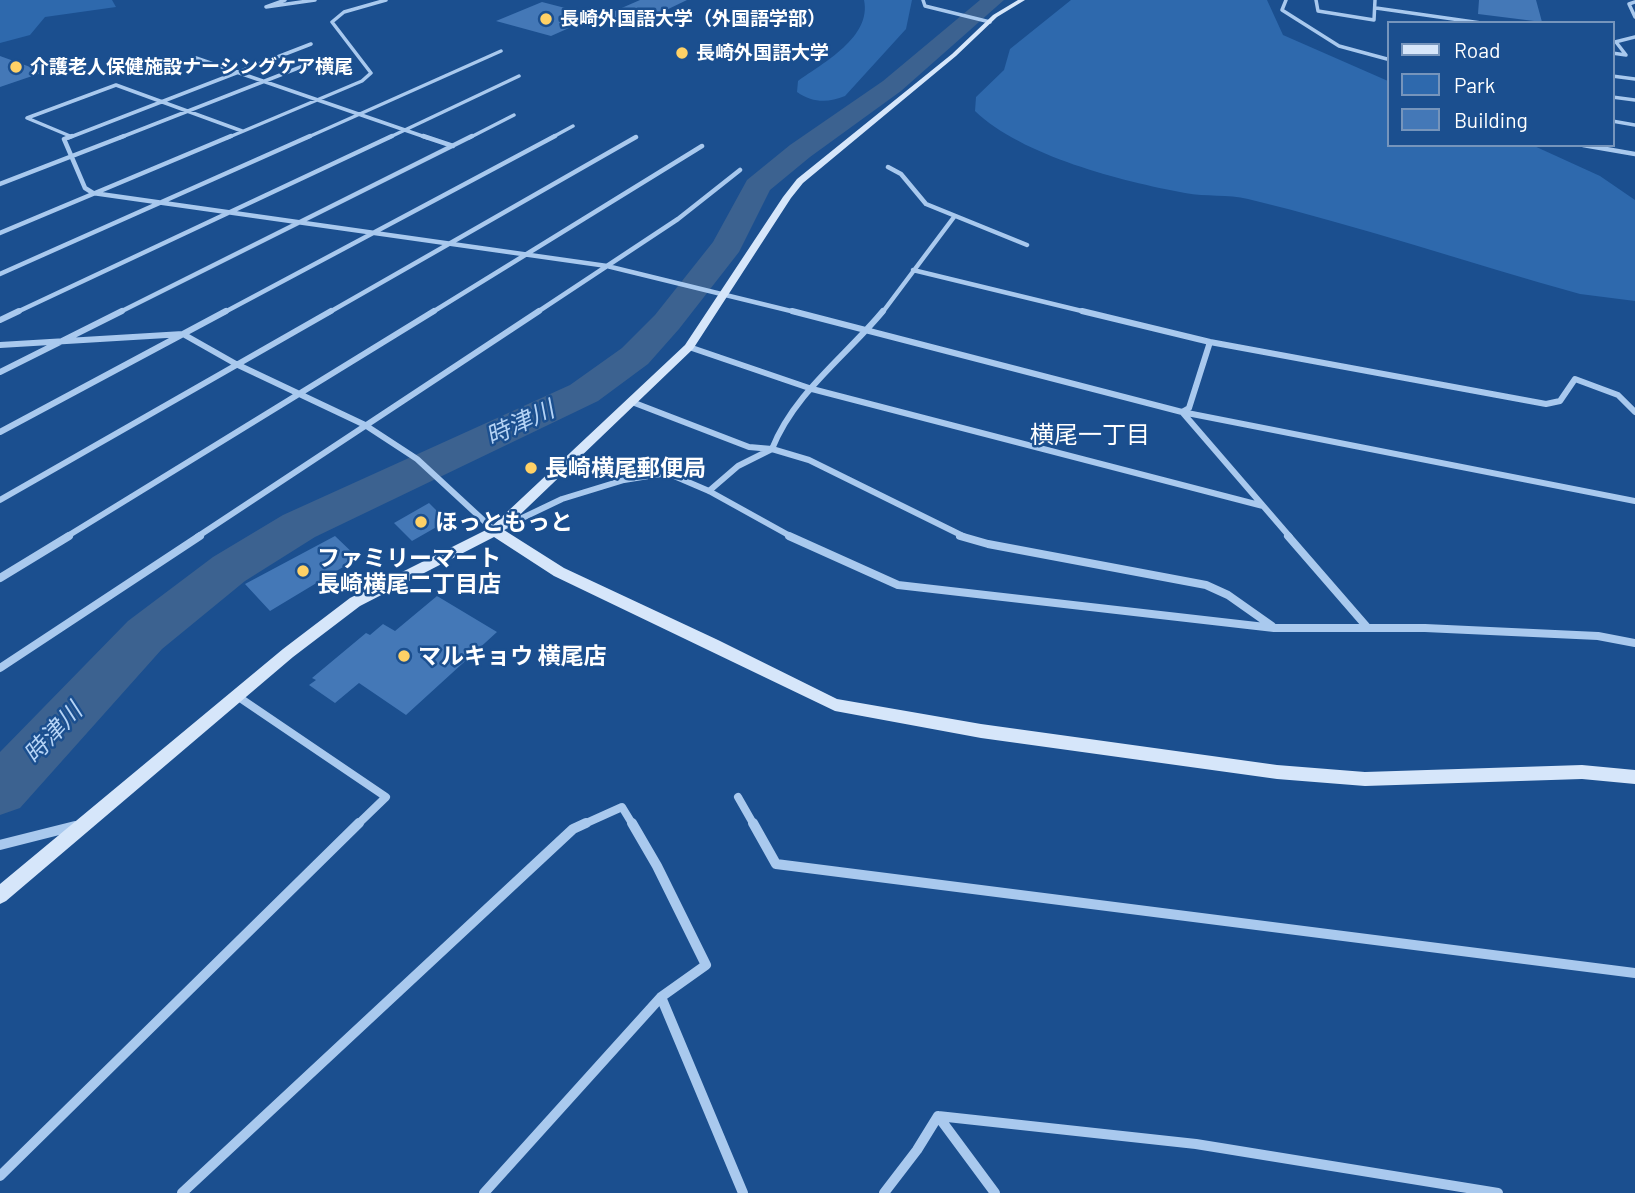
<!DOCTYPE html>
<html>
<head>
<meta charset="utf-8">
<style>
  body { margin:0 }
  #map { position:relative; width:1635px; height:1193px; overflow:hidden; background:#1b4f8f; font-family:Barlow,sans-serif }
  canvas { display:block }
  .legend { position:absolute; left:1387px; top:21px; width:228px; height:126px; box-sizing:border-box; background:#1b4f8f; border:2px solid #7695bc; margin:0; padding:9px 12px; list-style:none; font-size:21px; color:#fff }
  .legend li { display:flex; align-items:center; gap:14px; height:35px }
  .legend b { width:35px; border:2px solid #7695bc }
</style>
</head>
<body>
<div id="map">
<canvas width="1635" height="1193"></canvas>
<ul class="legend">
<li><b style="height:9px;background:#d6e6fa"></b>Road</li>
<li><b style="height:19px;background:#2e69ad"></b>Park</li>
<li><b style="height:19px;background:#4478b7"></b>Building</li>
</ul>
</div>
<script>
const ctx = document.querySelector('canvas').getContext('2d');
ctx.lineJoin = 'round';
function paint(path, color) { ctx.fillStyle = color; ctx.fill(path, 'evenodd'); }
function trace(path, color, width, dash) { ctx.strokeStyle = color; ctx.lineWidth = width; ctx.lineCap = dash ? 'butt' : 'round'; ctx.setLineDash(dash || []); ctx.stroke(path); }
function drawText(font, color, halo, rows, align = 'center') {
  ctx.font = font + ' Barlow,"Noto Sans JP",sans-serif'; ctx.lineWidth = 5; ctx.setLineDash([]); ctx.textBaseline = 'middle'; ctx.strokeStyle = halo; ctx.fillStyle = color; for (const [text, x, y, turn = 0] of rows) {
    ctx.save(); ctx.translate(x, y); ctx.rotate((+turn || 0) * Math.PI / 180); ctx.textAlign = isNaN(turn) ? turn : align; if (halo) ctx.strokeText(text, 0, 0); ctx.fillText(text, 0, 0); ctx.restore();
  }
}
const green = new Path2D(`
  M0,0H112L116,7L45,17L30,35L0,43Z
  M864,0H912L906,29L845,96C828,103 813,103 797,92L798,81C823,63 872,37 864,0Z
  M1071,0H1267L1283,35L1388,81V145H1532L1600,176L1635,200V301L1580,294C1469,263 1360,226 1248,199C1228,194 1206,197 1185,193C1121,181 1022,156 975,111L976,97L1004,70L1010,49Z`);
const river = new Path2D(`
  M980,0H1004L901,91L810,157L770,190L739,252L679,329L648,364L598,401L315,537L245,581L162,649L20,808L0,815V752L128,621L213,557L283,515L570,385L622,348L655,315L713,242L747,180L790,145L883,81Z`);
const building = new Path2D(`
  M640,0H687L633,26L601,17Z
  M1479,0H1536L1542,22L1478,14Z
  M542,2L596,16L551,36L496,21Z
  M0,56L44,72L0,87Z
  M429,503L447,521L412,541L394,523Z
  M335,536L358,558L270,611L245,584Z
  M437,596L497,632L406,715L359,683L335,703L309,685L316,680L312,678L366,633L370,635L383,624L395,631Z`);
const streetFar4 = new Path2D(`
  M285,0L266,7L315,0
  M923,0L925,6L990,22
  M1286,0L1282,10L1339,46L1387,59
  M1316,0L1318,11L1374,20L1375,0
  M1635,2L1629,4L1635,17
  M1376,8L1481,23
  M1615,42L1635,37
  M1612,53L1626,55L1616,42
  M196,58L428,138
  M1612,76L1635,79
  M1612,97L1635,100
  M1612,121L1635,125
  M70,136L27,118L116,85L242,131
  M68,138L311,44
  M119,138L316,61
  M227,138L362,81L371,73L332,22L344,12L386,0
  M306,138L501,51
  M388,138L519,76
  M469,138L514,115
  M551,138L573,126`);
const streetFar3 = new Path2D(`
  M72,136L64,139L85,188L93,193L607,266L799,313
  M423,136L453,146
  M1583,145L1635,154
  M888,167L901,174L926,204L1027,245
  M0,184L124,136
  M0,233L231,136
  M913,270L1090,313
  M0,274L310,136
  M15,313L392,136
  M118,313L472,136
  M223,313L555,136
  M328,313L636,137
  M431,313L702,146
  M536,313L678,219L740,170
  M882,313L954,217`);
const streetFar2 = new Path2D(`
  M792,311L1182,412L1635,501
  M1082,311L1210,342L1546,404L1560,401L1575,379L1618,395L1635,412
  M0,320L19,311
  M0,345L183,334L236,364L365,425L417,459L495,531L562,499L624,480L667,473L709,491L792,537
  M689,347L812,389L1263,506
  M0,372L122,311
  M632,402L749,447L772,449L809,460L965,537
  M1182,412L1189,408L1210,342
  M1183,413L1290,537
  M0,432L226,311
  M709,491L738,466L772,449C794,393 846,356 883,311
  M0,500L331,311
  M66,537L434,311
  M197,537L539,311`);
const streetFar1 = new Path2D(`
  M789,536L898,585L1274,628H1425L1598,636L1635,643
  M960,536L988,544L1206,585L1228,595L1272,626
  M1288,536L1367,627
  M0,578L69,536
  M0,668L200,536
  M237,696L386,797L357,825
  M738,797L754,825
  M582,825L622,807L633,825`);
const street = new Path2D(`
  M753,823L776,864L1635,973
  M0,845L75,826
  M661,997L743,1193
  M938,1116L1196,1144L1498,1193
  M938,1116L995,1193
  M0,1176L359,823
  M182,1193L573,829L586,823
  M484,1193L661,997L706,965L657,866L632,823
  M884,1193L917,1150L938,1116`);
const secondary = new Path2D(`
  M1018,0H1025L997,17L956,56L803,183L791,198L693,349L504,530L564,568L718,640L837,699L981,724L1277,765L1365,772L1582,765L1635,770V784L1582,779L1365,786L1277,779L981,738L835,711L554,576L494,537L360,606L293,657L6,901L0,904V884L283,649L350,598L490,528L685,345L783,197L797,179L952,54L993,15Z`);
const markers = [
  [546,19,7,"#ffd166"],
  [682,53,7,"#ffd166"],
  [16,67,7,"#ffd166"],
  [531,468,7,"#ffd166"],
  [421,522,7,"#ffd166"],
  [303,571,7,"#ffd166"],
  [404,656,7,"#ffd166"]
];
const farPoinames = [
  ["長崎外国語大学（外国語学部）",560,19],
  ["長崎外国語大学",696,53],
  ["介護老人保健施設ナーシングケア横尾",30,67]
];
const poiNames = [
  ["長崎横尾郵便局",545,468],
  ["ほっともっと",435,522],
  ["ファミリーマート",317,558],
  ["長崎横尾二丁目店",317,584],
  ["マルキョウ 横尾店",418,656]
];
const waterNames = [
  ["時津川",520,423,-25],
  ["時津川",53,733,-47]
];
const neighbourhoodNames = [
  ["横尾一丁目",1090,435]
];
paint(green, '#2e69ad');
paint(river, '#3c6290');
paint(building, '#4478b7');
trace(streetFar4, '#a9c9ee', 3.5);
trace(streetFar3, '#a9c9ee', 4.5);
trace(streetFar2, '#a9c9ee', 6);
trace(streetFar1, '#a9c9ee', 8);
trace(street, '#a9c9ee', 10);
paint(secondary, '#d6e6fa');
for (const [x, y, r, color] of markers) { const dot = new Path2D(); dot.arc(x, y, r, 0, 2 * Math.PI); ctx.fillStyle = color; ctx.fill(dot); trace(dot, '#1b4f8f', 2.5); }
drawText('bold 19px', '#fff', '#1b4f8f', farPoinames, 'left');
drawText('bold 23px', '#fff', '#1b4f8f', poiNames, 'left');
drawText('italic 24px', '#b5d3f5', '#1b4f8f', waterNames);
drawText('24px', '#fff', '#1b4f8f', neighbourhoodNames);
</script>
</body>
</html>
